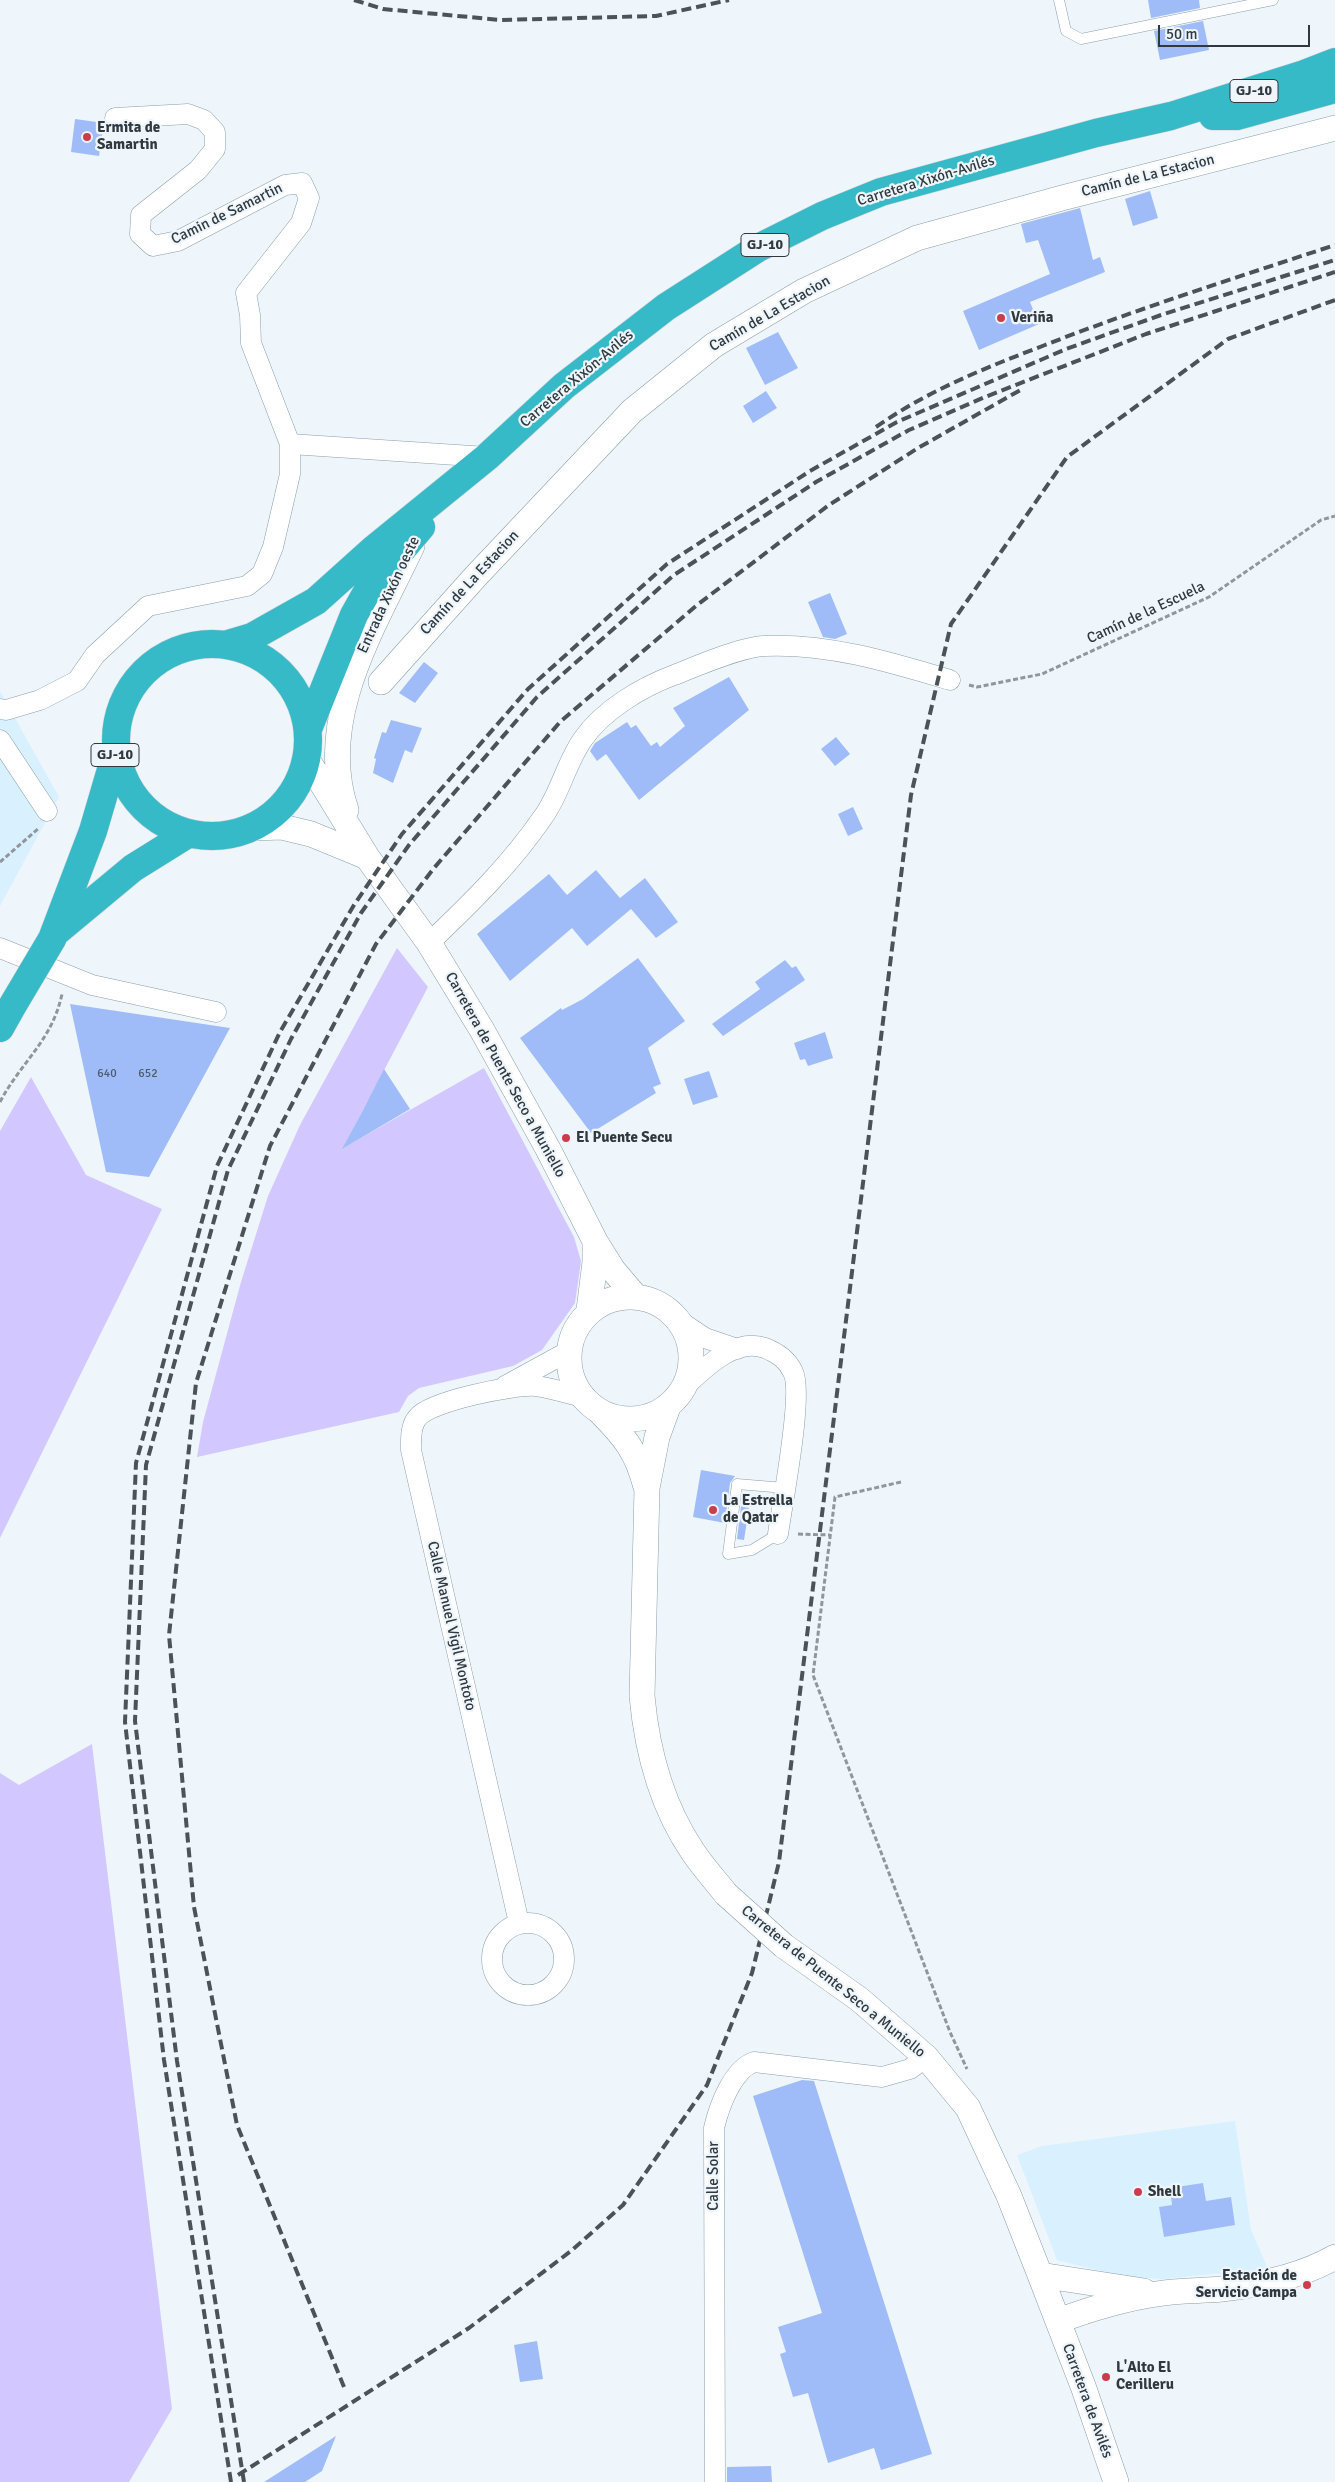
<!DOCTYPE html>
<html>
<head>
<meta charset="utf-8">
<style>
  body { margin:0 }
  #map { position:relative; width:1335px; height:2482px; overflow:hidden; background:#eef6fc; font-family:Signika,sans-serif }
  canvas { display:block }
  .scale { position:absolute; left:1158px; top:25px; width:152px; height:22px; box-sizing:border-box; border:2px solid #30393e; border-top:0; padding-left:6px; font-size:15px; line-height:18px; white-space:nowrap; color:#30393e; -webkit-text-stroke:4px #eef6fc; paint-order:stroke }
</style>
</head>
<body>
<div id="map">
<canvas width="1335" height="2482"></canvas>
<div class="scale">50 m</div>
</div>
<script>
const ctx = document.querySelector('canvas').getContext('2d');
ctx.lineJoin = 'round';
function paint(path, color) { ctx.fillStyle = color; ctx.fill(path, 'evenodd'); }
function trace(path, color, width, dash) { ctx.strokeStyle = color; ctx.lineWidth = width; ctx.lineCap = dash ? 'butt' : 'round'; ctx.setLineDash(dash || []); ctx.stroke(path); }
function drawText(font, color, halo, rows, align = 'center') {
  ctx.font = font + ' Signika,sans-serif'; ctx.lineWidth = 4.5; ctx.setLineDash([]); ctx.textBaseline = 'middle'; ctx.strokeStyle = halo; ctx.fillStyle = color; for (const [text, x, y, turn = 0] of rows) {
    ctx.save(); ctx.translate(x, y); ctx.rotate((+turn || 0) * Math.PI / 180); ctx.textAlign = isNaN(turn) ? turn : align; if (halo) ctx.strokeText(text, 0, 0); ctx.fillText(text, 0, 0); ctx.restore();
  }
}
const built = new Path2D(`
  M0,691L59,797L0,906Z
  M1235,2121L1251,2230L1268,2269L1162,2279L1120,2276L1057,2260L1017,2155L1042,2146Z`);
const green = new Path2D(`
  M397,948L428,987L343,1148L484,1068L574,1237L581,1261L575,1303L542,1350L513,1366L419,1388L408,1396L399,1412L197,1457L203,1422L241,1282L268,1196L300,1125Z
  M31,1077L86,1175L162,1209L0,1538V1131Z
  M92,1744L172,2409L129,2482H0V1773L19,1785Z`);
const building = new Path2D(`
  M1148,0H1199L1200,8L1151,18Z
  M1203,21L1209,50L1160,60L1154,31Z
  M75,119L104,123L99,156L71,152Z
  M1150,191L1158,218L1133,226L1125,199Z
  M1080,208L1093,260L1100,257L1105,272L1030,302L1039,324L979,350L963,311L1050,274L1038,240L1026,243L1021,224Z
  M778,332L798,368L765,385L746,348Z
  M766,391L777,408L753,423L743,406Z
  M830,593L847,634L835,639L823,637L808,602Z
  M424,662L438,673L415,703L399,693Z
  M729,677L749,710L639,800L606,754L597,761L590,751L595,743L627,722L631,728L636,725L651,746L657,742L660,747L685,726L673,708Z
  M391,720L422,728L412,753L405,750L393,783L373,773L376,759L374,758L382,732L386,733Z
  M836,737L850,754L835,766L821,749Z
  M853,807L863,829L848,836L838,814Z
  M596,870L620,898L645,878L678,922L656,938L631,909L587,946L572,928L510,981L477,934L549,874L567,895Z
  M638,958L685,1021L648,1048L661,1084L653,1087L656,1093L591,1133L520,1038L561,1008L562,1010L583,999Z
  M785,960L792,968L796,966L805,980L723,1036L712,1024L760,989L755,982Z
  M70,1004L230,1028L149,1177L106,1172Z
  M825,1032L833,1058L808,1066L805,1059L800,1060L794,1043Z
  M384,1069L410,1109L342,1149L362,1112Z
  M709,1071L718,1097L693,1105L684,1079Z
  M701,1470L735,1476L730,1483L725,1523L693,1517Z
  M741,1506L749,1508L744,1540L737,1539Z
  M802,2080L814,2081L932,2454L881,2470L874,2448L828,2463L808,2393L793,2397L780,2354L786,2352L778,2327L822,2313L753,2096Z
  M1203,2183L1206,2201L1231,2197L1235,2225L1164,2237L1159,2207L1172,2205L1170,2188Z
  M537,2341L543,2379L520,2382L514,2345Z
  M336,2436L322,2471L305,2482H264Z
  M771,2466L772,2482H727V2467Z`);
const path = new Path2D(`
  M969,685L977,687L1042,674L1209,597L1321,520L1335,516
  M0,862L39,828
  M0,1102C21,1062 52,1041 62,994
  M901,1482L835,1497L813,1675L950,2032L967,2069
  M798,1534L830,1535`);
const service = new Path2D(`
  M1059,0L1066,31L1081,39L1273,0
  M778,1534L752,1550L728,1554L737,1484L785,1488`);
const minor = new Path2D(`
  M290,444L487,457
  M0,709L6,710L40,700L77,681L95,655L148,606L247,586L262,574L273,547L290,474V444L251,343L250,315L246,293L301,223L309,198L302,183L285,185L178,241L153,246L140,234L141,215L198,170L215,149V132L204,120L188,114L115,118
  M0,740L47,811
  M429,943C470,904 511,864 543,817C560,794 566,763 583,739C603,710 642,687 674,675C697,666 741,647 764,646C828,643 890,662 950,680
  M0,948L92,985L216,1012
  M678,1320L705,1338L737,1349
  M505,1386L569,1351
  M683,1388C704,1369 734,1337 765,1348C777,1353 787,1359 793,1372C804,1393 782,1505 778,1534
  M492 1959a36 36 0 1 1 72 0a36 36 0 1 1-72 0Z
  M519,1923L411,1450C411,1440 410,1425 418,1417C431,1401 515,1384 536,1386C551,1388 567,1393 582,1397
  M715,2482L714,2128C719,2107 732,2070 754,2062L882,2077L910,2069L926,2057`);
const tertiary = new Path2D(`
  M381,682L476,576L632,411L714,345L804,291L917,238L1062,198L1335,128
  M307,759L367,857L429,943L482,1030L548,1149L595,1241L613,1270L636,1297
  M346,810C315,718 374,627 412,546
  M254,828L282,827L311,834L367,857
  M569 1358a61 61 0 1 1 122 0a61 61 0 1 1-122 0Z
  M589,1310L595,1262V1241
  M668,1407L657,1437L647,1488L642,1696C647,1751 661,1805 693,1852C703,1867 715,1880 726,1894
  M600,1412C625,1437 637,1452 646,1487
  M784,1946L859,1999L926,2057L968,2108L1009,2196L1040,2275L1083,2386L1116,2482
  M1040,2275L1144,2291
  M1058,2321C1090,2309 1123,2299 1157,2294C1178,2290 1201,2291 1222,2289C1260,2285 1302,2276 1335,2257`);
const trunk = new Path2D(`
  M1213,116H1237L1335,89
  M116 740a96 96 0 1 1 192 0a96 96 0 1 1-192 0Z
  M225,645L252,637L316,601L375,548L487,457L564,386L666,307L758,248L822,216L881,192L1096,133L1171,116L1304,74L1335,62
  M308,729L354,615L368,590L421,527
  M56,932L133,868L186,835
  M52,939L93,831L115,756
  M0,1028L14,1003`);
const rail = new Path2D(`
  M354,0L383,9L501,20L656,16L729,0
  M876,427C929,390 985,368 1045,345C1140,308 1238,277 1335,245
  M344,2387L237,2125L194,1907L169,1635L196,1383L270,1146L376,944L434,868L560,722L697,605L829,505L918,448L1024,388
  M238,2475L469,2328L571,2251L623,2205L707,2085L752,1973L779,1862L911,795L951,624L1067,457L1228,339L1335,300
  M231,2482L164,2060L125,1722L136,1463L217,1166L280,1032L354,905L402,834L528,689L667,564L810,471L897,422L1066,349L1161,315L1335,260
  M244,2482L177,2061L135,1721L146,1465L228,1170L291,1039L361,913L409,845L537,697L674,575L816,482L909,430L985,397L1146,334L1335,272`);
const tertiaryBridge = new Path2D(`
  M726,1894L784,1946`);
const trunkBridge = new Path2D(`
  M14,1003L52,939`);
const markers = [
  [87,137,5,"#cc3c4c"],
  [1001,318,5,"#cc3c4c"],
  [566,1138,5,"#cc3c4c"],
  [713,1510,5,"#cc3c4c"],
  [1138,2192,5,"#cc3c4c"],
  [1307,2285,5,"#cc3c4c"],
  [1106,2377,5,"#cc3c4c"]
];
const numberNames = [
  ["640",107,1074],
  ["652",148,1074]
];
const shields = [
  [1254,91,48],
  [765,245,48],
  [115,755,48]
];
const shieldNames = [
  ["GJ-10",1254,91],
  ["GJ-10",765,245],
  ["GJ-10",115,755]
];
const poiNames = [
  ["Ermita de",97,128],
  ["Samartin",97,145],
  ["Veriña",1011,318],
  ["El Puente Secu",576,1138],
  ["La Estrella",723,1501],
  ["de Qatar",723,1518],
  ["Shell",1148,2192],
  ["Estación de",1297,2276,"right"],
  ["Servicio Campa",1297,2293,"right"],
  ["L'Alto El",1116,2368],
  ["Cerilleru",1116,2385]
];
const streetNames = [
  ["Camín de La Estacion",1148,176,-14],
  ["Carretera Xixón-Avilés",926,181,-17],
  ["Camin de Samartin",227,214,-26],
  ["Camín de La Estacion",770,314,-30],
  ["Carretera Xixón-Avilés",577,379,-40],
  ["Camín de La Estacion",470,583,-47],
  ["Entrada Xixón oeste",389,595,-65],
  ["Camín de la Escuela",1146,613,-25],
  ["Carretera de Puente Seco a Muniello",505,1075,61],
  ["Calle Manuel Vigil Montoto",451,1626,77],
  ["Carretera de Puente Seco a Muniello",833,1982,39],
  ["Calle Solar",714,2176,-90],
  ["Carretera de Avilés",1087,2401,70]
];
paint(built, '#d9f0ff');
paint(green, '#d2c7ff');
paint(building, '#9fbcf8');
trace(service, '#8a9eaa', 11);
trace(minor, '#8a9eaa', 21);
trace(tertiary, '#8a9eaa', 26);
trace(trunk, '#d1d3d5', 29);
trace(path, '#8f979d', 3, [5, 2.5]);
trace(service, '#fff', 10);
trace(minor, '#fff', 20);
trace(tertiary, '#fff', 25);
trace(trunk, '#36bac8', 28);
trace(rail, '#4a5358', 4, [10, 5]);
trace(tertiaryBridge, '#8a9eaa', 26, []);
trace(trunkBridge, '#d1d3d5', 29, []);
trace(tertiaryBridge, '#fff', 25);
trace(trunkBridge, '#36bac8', 28);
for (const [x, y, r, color] of markers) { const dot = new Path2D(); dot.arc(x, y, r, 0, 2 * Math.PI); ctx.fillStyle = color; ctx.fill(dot); trace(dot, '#eef6fc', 2); }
drawText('12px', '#4c5a6c', null, numberNames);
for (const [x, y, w] of shields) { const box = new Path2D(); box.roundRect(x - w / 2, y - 11.5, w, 23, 4); ctx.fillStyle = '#eef6fc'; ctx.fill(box); trace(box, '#30393e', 1); }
drawText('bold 14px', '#30393e', null, shieldNames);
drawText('bold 15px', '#30393e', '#eef6fc', poiNames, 'left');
drawText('15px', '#30393e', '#eef6fc', streetNames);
</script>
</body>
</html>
